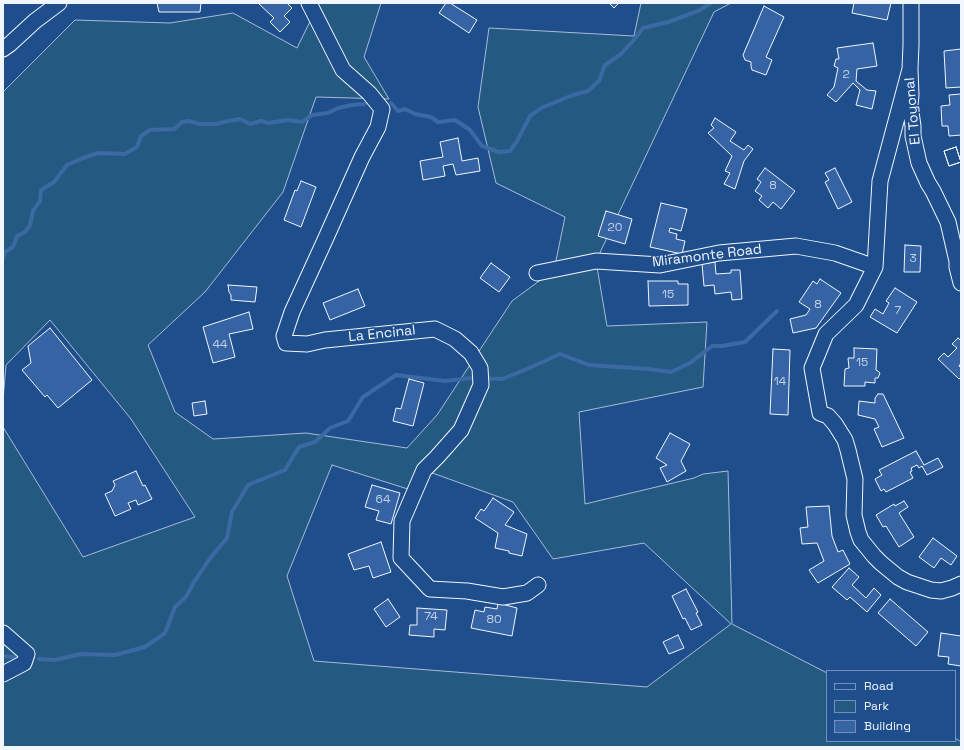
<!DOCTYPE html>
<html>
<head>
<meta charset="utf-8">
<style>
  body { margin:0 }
  #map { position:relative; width:964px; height:750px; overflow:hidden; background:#1f4e8c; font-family:"Space Grotesk",sans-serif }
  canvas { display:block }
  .frame { position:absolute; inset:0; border:4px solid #f2f6ff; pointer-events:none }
  .legend { position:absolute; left:826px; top:670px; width:130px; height:72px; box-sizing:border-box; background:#1f4e8c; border:1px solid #7391ba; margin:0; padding:5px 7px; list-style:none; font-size:12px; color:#f2f6ff }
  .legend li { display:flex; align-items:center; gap:8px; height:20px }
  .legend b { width:20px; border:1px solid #7391ba }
</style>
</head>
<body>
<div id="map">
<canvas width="964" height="750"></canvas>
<div class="frame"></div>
<ul class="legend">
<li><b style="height:5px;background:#1f4e8c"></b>Road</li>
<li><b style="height:11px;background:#245a82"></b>Park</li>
<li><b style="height:11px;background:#3563a3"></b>Building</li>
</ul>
</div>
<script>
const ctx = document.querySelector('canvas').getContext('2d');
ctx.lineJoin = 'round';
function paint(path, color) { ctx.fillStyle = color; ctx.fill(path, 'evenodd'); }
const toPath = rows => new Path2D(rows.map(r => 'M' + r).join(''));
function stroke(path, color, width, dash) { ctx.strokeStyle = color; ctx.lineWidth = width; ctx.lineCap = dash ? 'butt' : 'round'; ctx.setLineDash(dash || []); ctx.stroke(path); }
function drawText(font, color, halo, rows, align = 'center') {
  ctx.font = font + ' "Space Grotesk",sans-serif'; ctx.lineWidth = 3; ctx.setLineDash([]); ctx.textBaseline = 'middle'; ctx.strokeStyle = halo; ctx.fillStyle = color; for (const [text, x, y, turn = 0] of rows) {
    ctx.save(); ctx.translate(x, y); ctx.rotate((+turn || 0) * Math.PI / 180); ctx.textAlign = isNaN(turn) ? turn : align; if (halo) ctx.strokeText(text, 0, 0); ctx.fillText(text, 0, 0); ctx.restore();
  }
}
const green = toPath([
  [319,3,381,3,364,57,389,99,316,97,283,192,205,292,148,345,175,412,213,439,306,433,407,448,437,415,512,301,554,270,565,217,496,183,478,107,489,28,634,36,641,3,731,3,714,12,596,261,607,326,707,322,703,387,579,412,585,504,694,478,703,474,728,471,732,624,827,673,827,741,955,741,955,738,961,742,961,747,3,747,3,427,83,557,195,517,131,419,50,320,6,365,3,401,3,92,75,20,170,23,233,13,297,48,319,3],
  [332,465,414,491,424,470,513,502,553,559,644,543,731,624,647,687,314,661,287,576,332,465]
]);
paint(green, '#245a82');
stroke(green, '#a8bbd7', 1);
stroke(toPath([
  [391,103,398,111,405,109,415,114,431,117,438,122,455,120,470,130,482,146,499,152,510,151,517,141,530,116,541,108,573,95,588,91,599,81,605,65,621,54,633,41,643,28,668,22,698,11,711,3],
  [3,258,5,252,13,247,17,236,25,232,30,225,33,211,40,201,41,190,54,182,67,165,83,158,98,153,125,154,137,147,141,136,150,130,174,129,182,122,189,121,200,124,216,124,228,121,240,119,250,124,261,121,268,123,288,120,302,122,312,115,328,113,338,108,352,105,365,104],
  [3,656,19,658],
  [39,659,55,660,81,654,115,655,145,647,165,633,175,607,186,597,194,582,211,557,227,538,232,512,248,485,285,470,299,447,315,442,330,428,348,421,363,397,396,375,445,381,472,378,502,379,527,369,560,354,589,365,648,369,671,372,690,363,712,346,722,346,745,342,777,311]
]), '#3b69a3', 4);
const building = toPath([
  [157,3,201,3,200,12,159,12,157,3],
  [258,3,287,3,292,8,284,16,290,22,280,32,270,22,274,18,258,3],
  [446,3,450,3,477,20,469,33,439,13,446,3],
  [609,3,619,3,614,8,609,3],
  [854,3,891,3,887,20,852,13,854,3],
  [764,6,784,17,766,57,772,60,766,75,752,70,751,66,751,62,745,60,743,55,764,6],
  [873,43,877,66,857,69,856,81,867,90,876,91,872,109,856,105,860,90,853,83,836,102,827,95,834,87,838,68,834,66,836,59,839,59,837,48,873,43],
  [961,49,961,87,946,88,944,51,961,49],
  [961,94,961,135,949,136,948,126,942,126,941,106,950,105,949,95,961,94],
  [715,118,736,132,730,141,744,150,748,145,753,149,744,161,735,189,724,184,730,173,725,171,732,156,708,133,714,128,711,125,715,118],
  [458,138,462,161,478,158,480,171,456,175,453,164,443,166,445,176,423,180,420,161,443,157,440,142,458,138],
  [956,147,961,162,949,166,944,151,956,147],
  [956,147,961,162,949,166,944,151,956,147],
  [765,168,795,191,781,209,773,202,768,208,759,200,762,196,755,191,761,182,757,179,765,168],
  [835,168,852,202,838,209,825,182,829,180,825,173,835,168],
  [301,181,316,187,301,227,284,220,295,190,297,191,301,181],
  [661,203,687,209,681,231,670,228,669,232,677,234,676,239,685,241,682,254,650,247,661,203],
  [606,211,632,219,625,244,598,236,606,211],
  [905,245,921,246,920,272,904,272,905,245],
  [715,262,716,274,731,273,731,270,740,270,742,299,732,300,731,292,715,294,714,285,704,286,702,264,715,262],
  [491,263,510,277,499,292,480,278,491,263],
  [820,279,841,293,816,328,793,333,790,319,806,315,810,309,799,302,813,281,817,284,820,279],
  [648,281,678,281,678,284,688,284,688,305,649,306,648,281],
  [228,285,257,287,255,302,231,300,231,295,229,292,228,285],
  [895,288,917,302,897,333,870,317,875,309,883,314,889,303,886,301,895,288],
  [358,289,365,306,330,320,323,303,358,289],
  [249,312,253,329,229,334,235,357,213,363,203,327,249,312],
  [50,328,92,380,58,408,47,395,45,397,22,370,31,363,28,346,50,328],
  [958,338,961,341,961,363,959,366,961,368,961,377,959,379,938,359,944,353,948,357,957,348,952,344,958,338],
  [854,348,877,349,876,370,878,371,880,373,878,378,875,378,875,383,865,382,865,386,844,386,845,369,849,368,848,358,854,358,854,348],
  [773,349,790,350,788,415,770,414,773,349],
  [409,379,424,383,413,426,393,421,396,408,401,409,409,379],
  [878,394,883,394,904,438,882,447,874,429,879,427,875,419,858,415,859,401,875,403,875,398,878,394],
  [205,401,207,414,194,416,192,403,205,401],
  [670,433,690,444,681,461,686,471,667,482,660,468,667,465,656,458,670,433],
  [916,451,924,465,938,458,943,467,927,475,922,466,919,468,917,465,911,468,912,471,910,472,913,478,886,492,884,489,881,491,875,479,882,475,879,470,916,451],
  [136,471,143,486,145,485,152,499,138,505,136,500,128,503,131,509,115,516,105,494,112,491,115,485,113,481,136,471],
  [372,485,400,493,391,524,376,520,379,511,365,507,372,485],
  [493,498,514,512,505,525,527,534,522,556,509,553,509,551,495,548,498,533,475,518,481,509,484,511,493,498],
  [904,501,908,507,899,513,914,537,899,547,886,526,883,527,876,515,894,504,895,506,904,501],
  [829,506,832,536,838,552,843,550,850,564,818,583,809,570,824,561,817,543,802,544,800,528,808,527,806,507,829,506],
  [933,538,957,556,951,565,941,558,934,568,919,557,933,538],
  [381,542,391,572,373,578,369,566,354,570,348,554,381,542],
  [849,568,859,577,852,585,866,598,874,588,881,595,867,612,850,597,847,600,832,587,849,568],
  [686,589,698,612,696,613,702,625,691,630,685,618,683,619,672,596,686,589],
  [388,599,400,617,386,627,374,609,388,599],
  [890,599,928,632,916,646,878,613,890,599],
  [498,603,517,608,512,636,471,628,475,610,484,612,485,607,497,609,498,603],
  [417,608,447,610,445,630,434,629,434,637,409,635,410,625,417,625,417,608],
  [941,633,961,636,961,666,948,664,949,657,938,656,941,633],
  [678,635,684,648,669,654,663,642,678,635]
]);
paint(building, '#3563a3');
stroke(building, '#f2f6ff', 1);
const minor = toPath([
  [309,3,343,70,369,93,382,109,378,127,362,157,325,240,292,312,284,336,286,343,307,344,325,340,435,329,455,339,471,353,480,368,481,385,461,430,437,457,424,470,402,521,401,558,430,589,467,591,503,597,527,593,538,585],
  [911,3,911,45,910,69,911,95,910,105,913,126,913,136,919,163,928,183,933,191,948,222,957,261,957,267,961,283],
  [3,49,10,44,35,21,59,3],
  [910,69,880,181,875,267,856,305,826,334,812,368,820,413,828,416,835,424,845,440,848,450,855,479,854,515,858,532,861,540,874,556,881,563,898,577,907,582,931,590,941,591,952,588,961,584],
  [537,273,596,261,660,265,719,253,796,246,835,253,875,267],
  [3,633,27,654,24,663,3,674]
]);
stroke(minor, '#f2f6ff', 17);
stroke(minor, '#1f4e8c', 15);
drawText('12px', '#c3d1e8', null, [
  ["2",846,75],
  ["8",773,186],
  ["20",615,228],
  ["3",913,259],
  ["15",668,295],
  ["8",818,305],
  ["7",898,311],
  ["44",220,345],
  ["15",862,363],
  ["14",780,382],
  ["64",383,500],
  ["74",431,617],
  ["80",494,620]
]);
drawText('14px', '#f2f6ff', '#1f4e8c', [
  ["El Toyonal",913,111,-95],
  ["Miramonte Road",707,256,-7],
  ["La Encinal",382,334,-6]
]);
</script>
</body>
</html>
